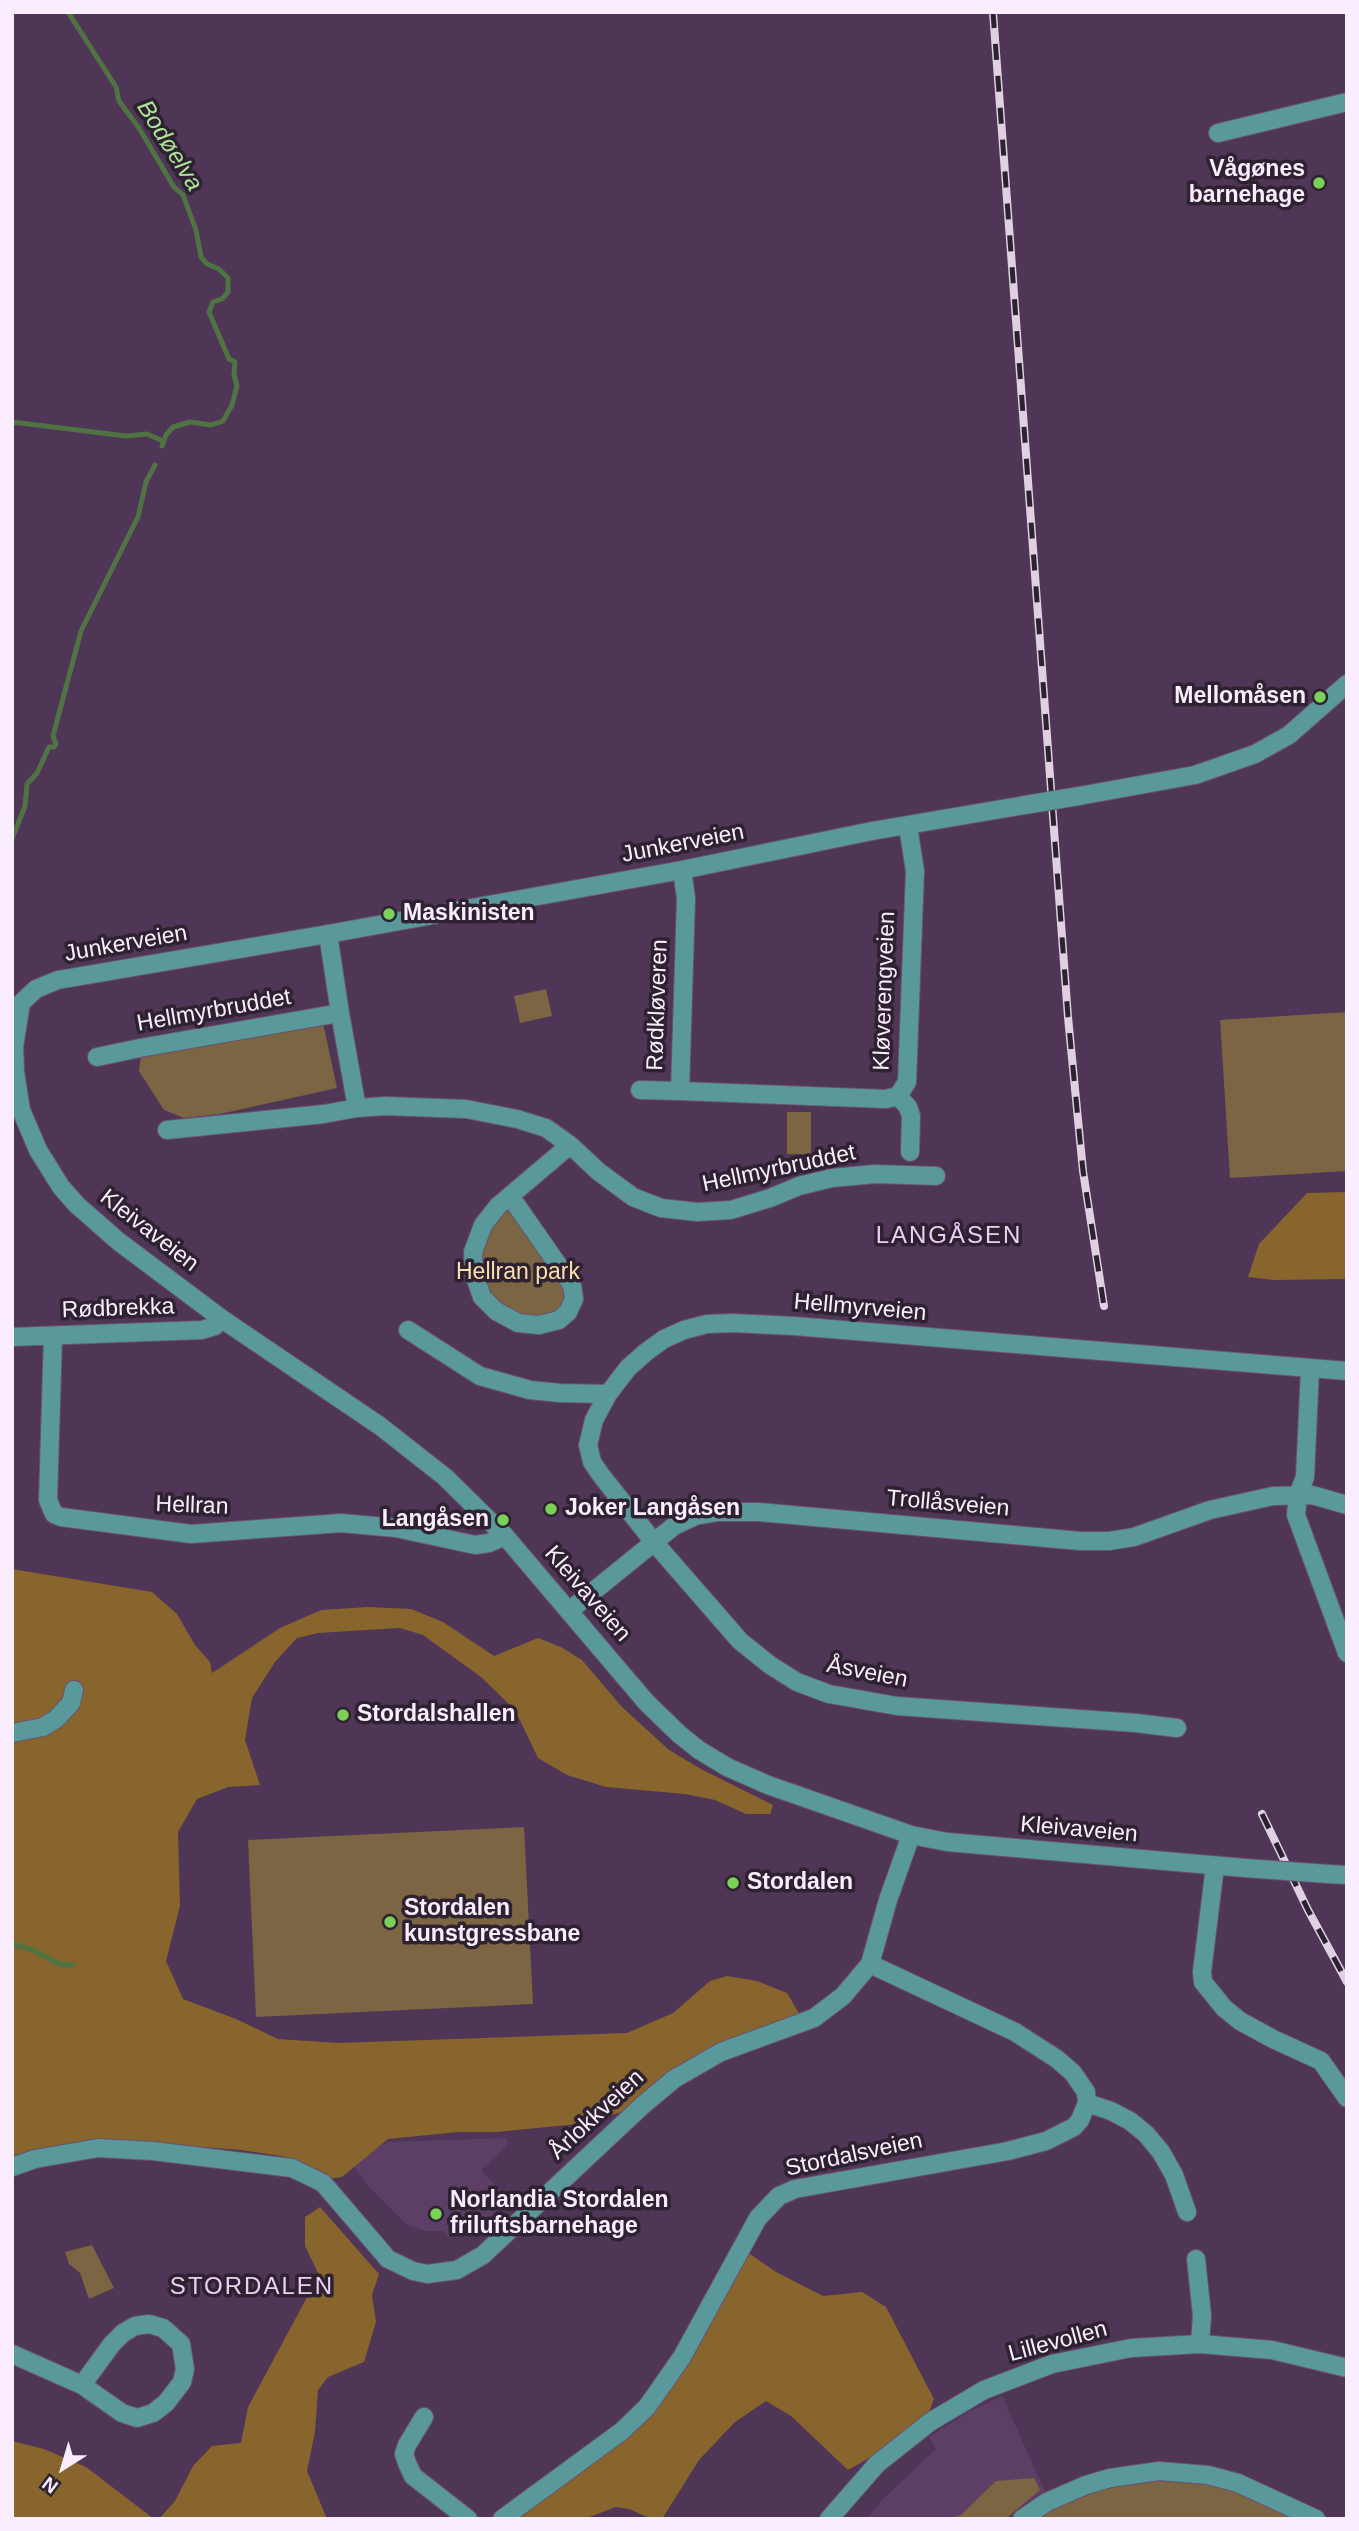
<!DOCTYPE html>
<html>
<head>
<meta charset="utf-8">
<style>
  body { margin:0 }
  #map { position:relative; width:1359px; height:2531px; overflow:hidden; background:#4f3556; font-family:Helvetica,sans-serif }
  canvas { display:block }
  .frame { position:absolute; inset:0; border:14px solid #faedfe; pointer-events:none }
  .north { position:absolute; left:28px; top:2433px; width:70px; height:70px; -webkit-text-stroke:5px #2e2231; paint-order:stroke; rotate:217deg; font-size:19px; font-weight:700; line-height:28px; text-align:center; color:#faedfe }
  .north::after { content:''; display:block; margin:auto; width:24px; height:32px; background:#faedfe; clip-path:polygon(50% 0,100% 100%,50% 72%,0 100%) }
</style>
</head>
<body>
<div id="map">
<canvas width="1359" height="2531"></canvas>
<div class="frame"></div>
<div class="north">N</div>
</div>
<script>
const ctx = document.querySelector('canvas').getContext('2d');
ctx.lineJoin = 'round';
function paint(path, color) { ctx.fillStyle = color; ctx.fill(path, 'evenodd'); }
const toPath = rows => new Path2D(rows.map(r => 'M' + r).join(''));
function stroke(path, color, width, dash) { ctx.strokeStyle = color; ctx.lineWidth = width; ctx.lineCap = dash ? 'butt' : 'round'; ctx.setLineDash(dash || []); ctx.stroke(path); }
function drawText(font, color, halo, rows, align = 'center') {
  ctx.font = font + ' Helvetica,sans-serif'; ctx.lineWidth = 7; ctx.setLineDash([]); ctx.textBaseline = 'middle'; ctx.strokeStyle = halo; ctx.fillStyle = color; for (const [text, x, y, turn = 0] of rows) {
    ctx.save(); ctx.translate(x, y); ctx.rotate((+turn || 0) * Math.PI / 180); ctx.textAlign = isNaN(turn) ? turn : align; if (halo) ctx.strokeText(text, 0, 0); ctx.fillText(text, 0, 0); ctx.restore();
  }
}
paint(toPath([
  [507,2138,507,2146,481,2170,508,2200,471,2237,448,2236,443,2231,426,2231,407,2225,367,2185,338,2144,382,2145,387,2142],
  [1002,2396,1045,2491,1028,2505,1025,2502,1006,2519,866,2519,883,2499,936,2449,929,2437,968,2412]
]), '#5d3f65');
paint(toPath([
  [546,989,552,1016,520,1023,514,996],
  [1347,1012,1347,1171,1230,1178,1220,1020],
  [323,1023,337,1088,220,1114,184,1118,164,1110,139,1071,141,1054],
  [787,1112,811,1112,811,1154,787,1154],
  [506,1209,513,1212,568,1293,564,1304,554,1315,539,1320,519,1316,496,1301,487,1290,480,1271,484,1237],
  [524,1827,533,2004,256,2017,248,1840],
  [92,2245,114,2288,89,2299,80,2273,69,2264,65,2252],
  [1034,2478,1040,2490,1006,2519,948,2519,961,2515,996,2481],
  [1197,2478,1250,2492,1303,2519,1032,2519,1083,2492,1141,2480]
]), '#7b6543');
paint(toPath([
  [1347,1192,1347,1279,1274,1280,1248,1277,1259,1244,1307,1193],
  [12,1569,152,1592,177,1614,195,1645,210,1662,212,1673,280,1628,321,1610,368,1607,411,1609,443,1622,494,1656,538,1638,561,1647,582,1660,622,1707,669,1750,701,1769,773,1805,770,1814,746,1814,715,1800,685,1794,606,1787,567,1775,538,1758,515,1710,481,1677,423,1635,400,1628,318,1633,297,1638,275,1662,252,1698,245,1740,260,1785,228,1787,197,1799,178,1832,180,1906,166,1961,183,1999,236,2019,278,2039,338,2043,627,2033,673,2013,710,1981,727,1976,757,1981,787,1993,800,2015,695,2056,658,2081,622,2112,578,2124,496,2132,458,2132,388,2139,342,2177,329,2179,305,2164,281,2156,241,2150,99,2139,49,2147,12,2158],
  [320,2207,379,2274,372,2295,376,2322,364,2362,328,2377,318,2390,315,2432,307,2471,327,2519,159,2519,175,2501,193,2466,212,2446,241,2443,248,2407,319,2275,305,2246,305,2217],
  [750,2254,776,2272,823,2296,862,2292,886,2307,934,2399,929,2412,871,2457,848,2470,791,2416,766,2401,735,2422,699,2460,662,2519,652,2519,629,2509,616,2507,584,2519,517,2519,625,2435,744,2255],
  [12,2441,44,2449,86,2467,154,2519,12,2519]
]), '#87652d');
stroke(toPath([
  [68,12,116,87,119,101,139,128,174,187,183,195,196,230,201,257,207,264,219,269,228,278,228,292,222,299,213,302,209,312,229,359,235,362,234,375,237,386,232,405,223,421,211,425,190,422,173,427,166,435,162,446],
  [12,422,126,436,147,434,163,441],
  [12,839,25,806,27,784,37,773,49,747,54,747,56,744,53,736,81,631,138,517,146,482,155,465],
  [12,1944,33,1950,59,1964,73,1965]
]), '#4f7342', 5);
const minor = toPath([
  [1218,133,1347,102],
  [1079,796,1195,775,1255,754,1289,735,1347,684],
  [682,870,686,898,680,1091,886,1099,898,1096],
  [328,934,340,1013],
  [21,1003,14,1047,15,1072,21,1110,38,1150,61,1187,77,1205,118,1241,222,1319,380,1426,445,1477,505,1536,646,1702,679,1734,699,1750,727,1767,768,1785,911,1835,947,1842,1245,1868],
  [21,1003,36,989,58,980,328,934,682,870,872,831,1025,805],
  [97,1057,140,1048,340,1013,357,1108,324,1114,167,1130],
  [640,1090,680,1091],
  [898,1096,907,1082,915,871,908,826],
  [898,1096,908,1107,911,1116,910,1152],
  [357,1108,385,1106,466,1109,517,1119,546,1128,570,1145,599,1172,633,1197,661,1208,697,1212,731,1210,770,1198,799,1186,832,1178,875,1174,936,1176],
  [510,1196,572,1285,574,1299,568,1312,559,1320,539,1325,518,1323,496,1311,482,1297,474,1274,473,1252,483,1225,498,1206,570,1145],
  [408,1330,480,1376,530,1390,560,1393,608,1394,628,1368,646,1352,664,1339,684,1330,707,1324,732,1323,794,1326,1347,1371],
  [53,1336,48,1500,54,1514,61,1517,191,1534,341,1523,396,1528,475,1545,489,1543,505,1536],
  [12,1337,202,1330,215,1326,222,1319],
  [1310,1369,1305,1477,1298,1495,1296,1515,1347,1653],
  [608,1394,594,1420,588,1445,592,1462,601,1475,653,1541,740,1641,770,1665,797,1682,829,1694,897,1706,1136,1723,1177,1728],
  [569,1611,674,1526,695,1516,718,1512,759,1512,1080,1541,1109,1541,1134,1537,1210,1510,1273,1496,1312,1495,1347,1505],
  [12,1733,43,1727,56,1719,71,1703,74,1690],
  [1215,1866,1202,1972,1203,1982,1224,2008,1240,2021,1273,2039,1321,2061,1347,2098],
  [1328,1874,1347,1875],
  [1087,2103,1111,2111,1130,2121,1146,2134,1161,2152,1174,2175,1187,2212],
  [12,2167,35,2159,98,2148,153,2151,292,2168,323,2183,388,2259,413,2271,427,2274,457,2270,483,2255,643,2105,674,2079,721,2052,814,2018,843,1996,870,1964,888,1900,911,1835],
  [1196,2259,1202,2315,1200,2344],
  [12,2354,82,2385,122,2413,137,2418,153,2413,166,2403,182,2382,185,2369,181,2344,163,2328,149,2324,135,2326,123,2333,112,2344,82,2385],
  [424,2417,407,2445,404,2454,407,2463,413,2476,468,2519],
  [502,2519,622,2431,647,2407,682,2357,758,2218,779,2196,795,2189,1008,2151,1046,2141,1074,2127,1080,2120,1087,2103,1086,2092,1073,2073,1057,2059,1015,2032,870,1964],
  [829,2519,877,2464,930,2422,984,2390,1052,2364,1131,2348,1200,2344,1272,2350,1347,2368],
  [1022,2519,1047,2502,1086,2485,1110,2478,1159,2471,1208,2475,1238,2483,1316,2519]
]);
stroke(minor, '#6a5271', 20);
stroke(minor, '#5a999b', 18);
const rail = toPath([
  [993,12,1068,1017,1083,1171,1104,1306],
  [1262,1814,1308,1910,1347,1982]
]);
stroke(rail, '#dfd0e4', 8);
stroke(rail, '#2e2231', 5, [16]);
const minorBridge = toPath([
  [1025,805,1079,796],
  [1245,1868,1328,1874]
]);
stroke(minorBridge, '#6a5271', 20, []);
stroke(minorBridge, '#5a999b', 18);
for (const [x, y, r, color] of [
  [1319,183,7,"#79d157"],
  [1320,697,7,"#79d157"],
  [389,914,7,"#79d157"],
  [551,1509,7,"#79d157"],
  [503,1520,7,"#79d157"],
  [343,1715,7,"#79d157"],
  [733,1883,7,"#79d157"],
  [390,1922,7,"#79d157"],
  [436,2214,7,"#79d157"]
]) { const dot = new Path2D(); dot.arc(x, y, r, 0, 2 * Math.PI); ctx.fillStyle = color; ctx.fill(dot); stroke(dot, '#2e2231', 2.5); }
drawText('bold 23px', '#faedfe', '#2e2231', [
  ["Vågønes",1305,170,"right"],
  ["barnehage",1305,196,"right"],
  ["Mellomåsen",1306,697,"right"],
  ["Maskinisten",403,914],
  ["Joker Langåsen",565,1509],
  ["Langåsen",489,1520,"right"],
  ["Stordalshallen",357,1715],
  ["Stordalen",747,1883],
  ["Stordalen",404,1909],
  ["kunstgressbane",404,1935],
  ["Norlandia Stordalen",450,2201],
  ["friluftsbarnehage",450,2227]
], 'left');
drawText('23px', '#faedfe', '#2e2231', [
  ["Junkerveien",683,844,-11],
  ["Junkerveien",126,944,-10],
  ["Kløverengveien",885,991,-88],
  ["Rødkløveren",658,1005,-88],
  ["Hellmyrbruddet",214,1011,-10],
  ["Hellmyrbruddet",779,1169,-12],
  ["Kleivaveien",149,1231,38],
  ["Hellmyrveien",860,1308,5],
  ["Rødbrekka",118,1309,-2],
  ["Trollåsveien",948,1504,5],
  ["Hellran",192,1506,2],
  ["Kleivaveien",587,1594,49],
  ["Åsveien",867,1673,11],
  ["Kleivaveien",1079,1830,5],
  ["Årlokkveien",597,2115,-43],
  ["Stordalsveien",854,2155,-12],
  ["Lillevollen",1058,2342,-15]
]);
drawText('23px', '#fcdeaf', '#2e2231', [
  ["Hellran park",518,1273]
]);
drawText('italic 24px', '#abe399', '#2e2231', [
  ["Bodøelva",169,146,58]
]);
ctx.letterSpacing = '2px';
drawText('24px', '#eccdf5', '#2e2231', [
  ["LANGÅSEN",949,1236],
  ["STORDALEN",252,2287]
]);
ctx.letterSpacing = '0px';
</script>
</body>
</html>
